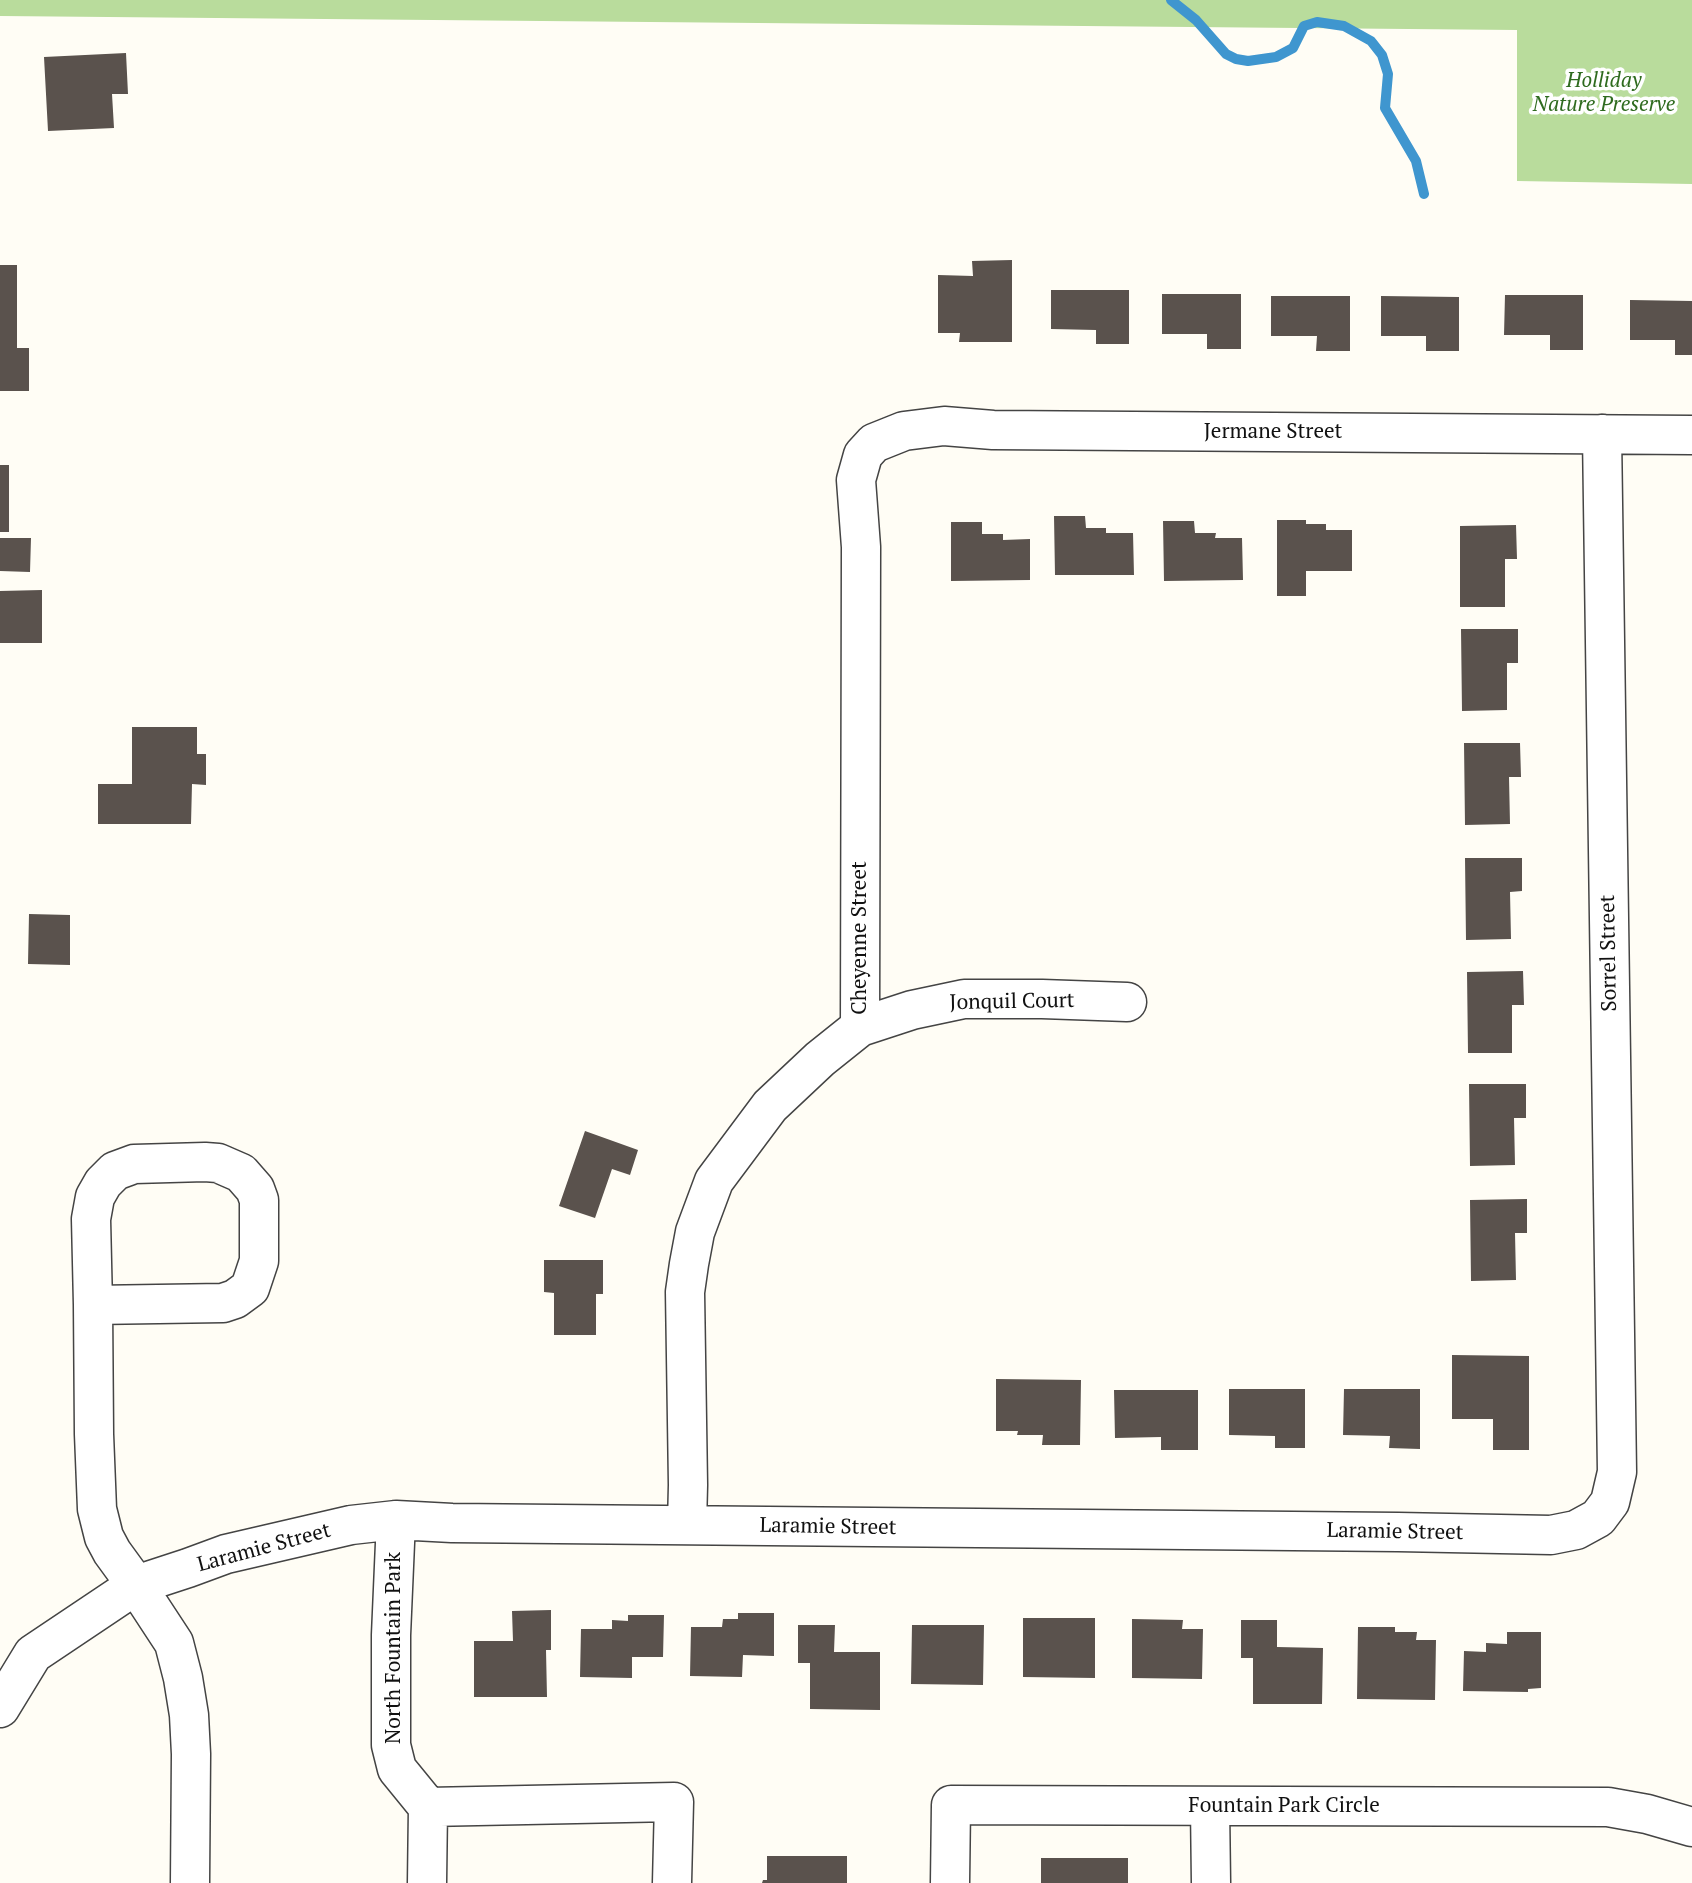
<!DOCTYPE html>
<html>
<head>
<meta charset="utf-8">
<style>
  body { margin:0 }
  canvas { display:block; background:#fffdf5 }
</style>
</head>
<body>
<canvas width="1692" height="1883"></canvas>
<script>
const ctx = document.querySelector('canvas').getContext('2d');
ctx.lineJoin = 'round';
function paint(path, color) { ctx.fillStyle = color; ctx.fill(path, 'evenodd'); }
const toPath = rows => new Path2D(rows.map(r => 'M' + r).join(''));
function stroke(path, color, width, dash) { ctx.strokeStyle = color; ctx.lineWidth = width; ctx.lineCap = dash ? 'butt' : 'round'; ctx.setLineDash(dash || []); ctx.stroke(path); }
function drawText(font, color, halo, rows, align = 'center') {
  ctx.font = font + ' "PT Serif",serif'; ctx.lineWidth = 7; ctx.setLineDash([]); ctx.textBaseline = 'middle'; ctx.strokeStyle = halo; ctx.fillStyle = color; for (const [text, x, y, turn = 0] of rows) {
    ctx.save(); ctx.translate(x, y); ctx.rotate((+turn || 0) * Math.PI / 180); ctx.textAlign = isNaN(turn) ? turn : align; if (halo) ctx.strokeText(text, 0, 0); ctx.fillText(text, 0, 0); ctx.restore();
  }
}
paint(toPath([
  [0,0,1692,0,1692,184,1517,181,1517,30,0,16]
]), '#b9dc9c');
stroke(toPath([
  [1171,0,1196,20,1226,54,1236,59,1248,61,1276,57,1293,48,1304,26,1317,22,1344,26,1371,41,1382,55,1388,74,1385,108,1416,161,1424,194]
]), '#3f96cf', 10);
paint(toPath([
  [126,53,128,94,112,94,114,128,48,131,44,57],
  [1012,260,1012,342,959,342,960,333,938,333,938,275,973,276,972,261],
  [0,265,17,265,17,348,29,348,29,391,0,391],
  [1051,290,1129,290,1129,344,1096,344,1096,330,1051,329],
  [1162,294,1241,294,1241,349,1207,349,1207,334,1162,334],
  [1505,295,1583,295,1583,350,1550,350,1550,335,1504,335],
  [1271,296,1350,296,1350,351,1316,351,1317,336,1271,336],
  [1381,296,1459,297,1459,351,1426,351,1426,336,1381,336],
  [1630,300,1692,301,1692,355,1675,355,1675,340,1630,340],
  [0,465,9,465,9,532,0,532],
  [1054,516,1085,516,1086,528,1106,528,1106,533,1133,533,1134,575,1055,575],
  [1277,520,1306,520,1306,524,1326,524,1326,530,1352,530,1352,571,1306,571,1306,596,1277,596],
  [1163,521,1194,521,1195,533,1216,533,1215,538,1242,538,1243,580,1164,581],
  [951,522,982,522,982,534,1003,534,1003,540,1030,539,1030,580,951,581],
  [1516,525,1517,559,1505,559,1505,607,1460,607,1460,526],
  [0,538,31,538,30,572,0,571],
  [42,590,42,643,0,643,0,591],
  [1461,629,1518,629,1518,663,1507,663,1507,710,1462,711],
  [132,727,197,727,197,754,206,754,206,785,192,784,191,824,98,824,98,784,132,784],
  [1464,743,1520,743,1521,777,1509,777,1510,824,1465,825],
  [1465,858,1522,858,1522,891,1510,892,1511,939,1466,940],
  [29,914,70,915,70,965,28,964],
  [1523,971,1524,1005,1512,1005,1512,1053,1468,1053,1467,972],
  [1469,1084,1526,1084,1526,1118,1514,1118,1515,1165,1470,1166],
  [585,1131,638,1150,630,1175,612,1169,595,1218,559,1206],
  [1527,1199,1527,1233,1515,1233,1516,1280,1471,1281,1470,1200],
  [544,1260,603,1260,603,1294,596,1294,596,1335,554,1335,554,1293,544,1292],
  [1452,1355,1529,1356,1529,1450,1493,1450,1493,1419,1452,1419],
  [996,1379,1081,1380,1080,1445,1042,1445,1043,1435,1017,1435,1018,1431,996,1431],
  [1229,1389,1305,1389,1305,1448,1275,1448,1275,1436,1229,1435],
  [1344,1389,1420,1389,1420,1449,1389,1448,1390,1436,1343,1435],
  [1114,1390,1198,1390,1198,1450,1161,1450,1161,1437,1115,1438],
  [551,1610,551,1650,546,1650,547,1697,474,1697,474,1641,513,1641,512,1611],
  [738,1613,774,1613,774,1656,743,1655,742,1677,690,1676,691,1627,722,1627,723,1619,738,1619],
  [628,1615,664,1615,663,1657,632,1657,632,1678,580,1677,581,1629,612,1629,612,1620,628,1621],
  [1023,1618,1095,1618,1095,1678,1023,1677],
  [1132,1619,1183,1620,1182,1629,1203,1629,1202,1679,1132,1678],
  [1241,1620,1277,1620,1277,1647,1323,1648,1322,1704,1253,1704,1253,1658,1241,1658],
  [798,1625,835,1625,834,1652,880,1652,880,1710,810,1709,810,1663,798,1663],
  [912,1625,984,1625,983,1685,911,1684],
  [1358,1627,1395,1627,1395,1632,1417,1632,1416,1640,1436,1640,1435,1700,1357,1699],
  [1507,1632,1541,1632,1541,1688,1528,1689,1528,1692,1463,1691,1464,1651,1486,1652,1486,1643,1507,1644],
  [767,1856,847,1856,847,1883,762,1883,763,1880,767,1880],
  [1041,1858,1128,1858,1128,1883,1041,1883]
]), '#5a524d');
const minor = toPath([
  [860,1027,861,547,856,480,863,455,874,443,904,431,944,426,993,430,1692,435],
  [205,1162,218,1163,241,1173,255,1189,259,1200,259,1261,250,1288,235,1299,223,1303,93,1305,91,1219,95,1197,103,1183,115,1171,134,1164,205,1162],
  [93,1305,94,1434,97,1509,104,1537,112,1552,136,1585,174,1643,183,1678,189,1715,191,1754,190,1883],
  [396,1520,391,1635,391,1745,397,1769,428,1807],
  [687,1525,688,1485,685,1292,689,1264,695,1232,714,1181,770,1106,820,1059,860,1027,912,1010,964,999,1042,999,1127,1002],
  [0,1708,33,1654,136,1585,188,1568,226,1554,351,1525,396,1520,452,1523,1398,1532,1551,1535,1576,1530,1598,1518,1610,1502,1617,1472,1602,434],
  [1210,1806,1211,1883],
  [428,1807,674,1802,672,1883],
  [427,1883,428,1807],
  [950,1883,951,1805,1608,1807,1647,1814,1692,1827]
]);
stroke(minor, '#444', 41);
stroke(minor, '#fff', 38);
drawText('italic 21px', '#2f6b1f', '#fff', [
  ["Holliday",1604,81],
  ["Nature Preserve",1604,105]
]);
drawText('21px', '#111', '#fff', [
  ["Jermane Street",1273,432],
  ["Cheyenne Street",860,938,-90],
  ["Sorrel Street",1609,953,-91],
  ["Jonquil Court",1012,1002,-1],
  ["Laramie Street",828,1527,1],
  ["Laramie Street",1395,1532,1],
  ["Laramie Street",264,1548,-15],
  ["North Fountain Park",394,1648,-90],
  ["Fountain Park Circle",1284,1806]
]);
</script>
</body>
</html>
